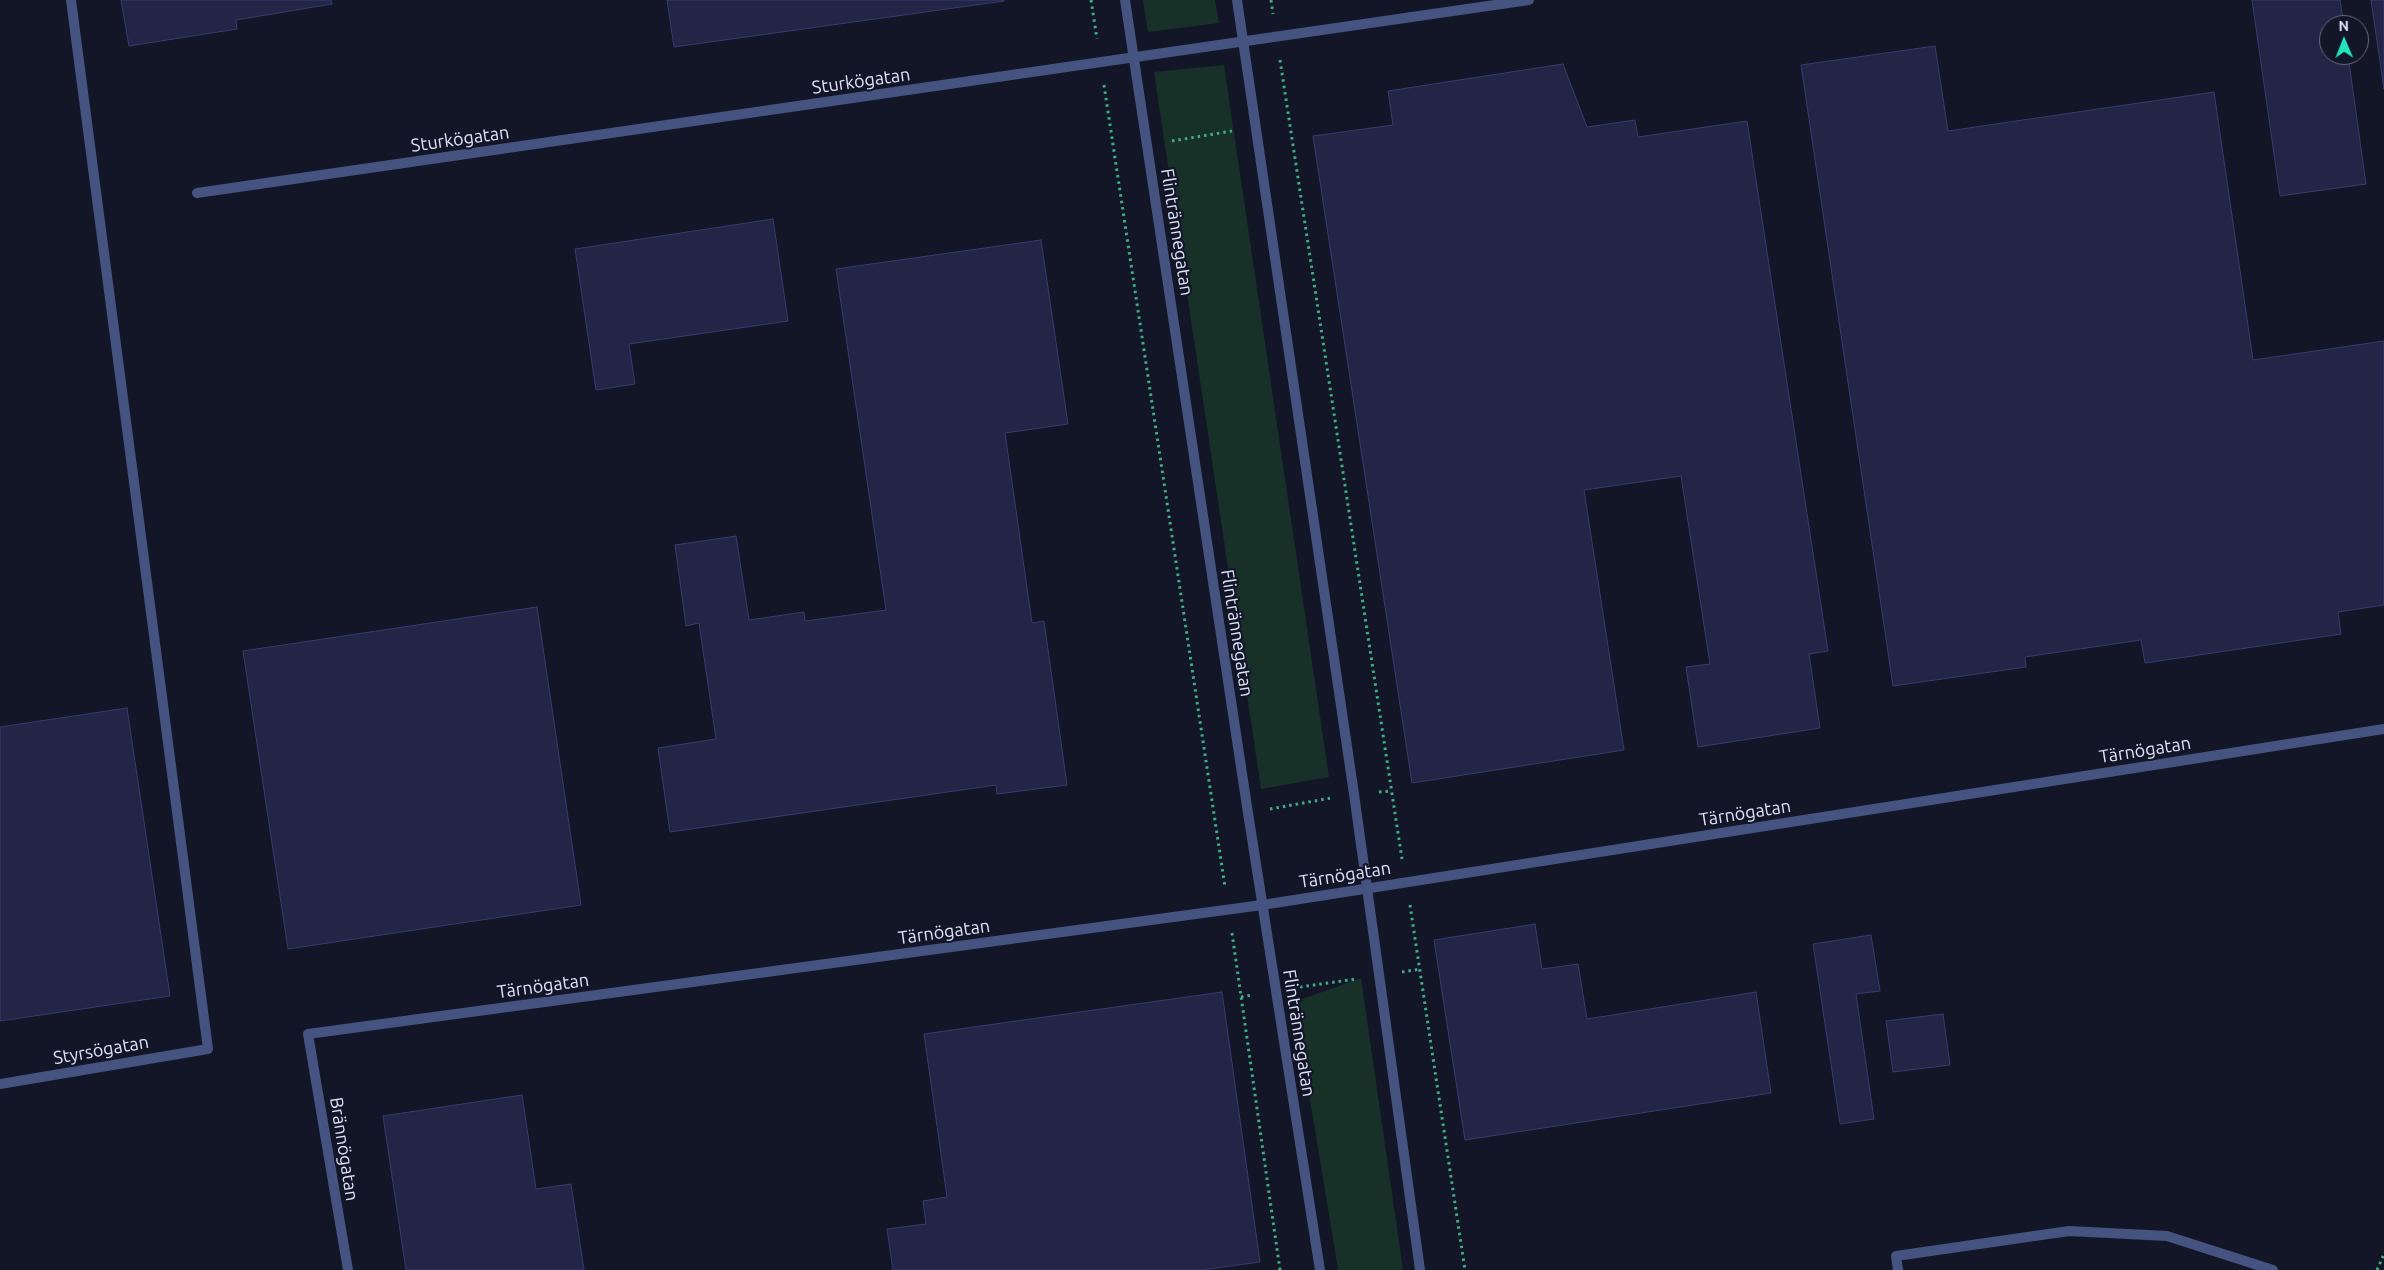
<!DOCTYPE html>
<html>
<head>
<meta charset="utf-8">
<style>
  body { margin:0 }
  #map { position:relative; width:2384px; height:1270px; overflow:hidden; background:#131627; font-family:Ubuntu,sans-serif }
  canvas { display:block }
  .north { position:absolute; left:2319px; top:15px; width:50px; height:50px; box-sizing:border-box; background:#131627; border:1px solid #64687c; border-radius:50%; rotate:359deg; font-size:14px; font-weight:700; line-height:20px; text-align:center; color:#dde3fb }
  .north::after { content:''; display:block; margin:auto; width:18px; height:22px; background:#21e4be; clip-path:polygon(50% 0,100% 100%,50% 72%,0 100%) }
</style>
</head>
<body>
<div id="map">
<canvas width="2384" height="1270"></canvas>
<div class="north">N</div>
</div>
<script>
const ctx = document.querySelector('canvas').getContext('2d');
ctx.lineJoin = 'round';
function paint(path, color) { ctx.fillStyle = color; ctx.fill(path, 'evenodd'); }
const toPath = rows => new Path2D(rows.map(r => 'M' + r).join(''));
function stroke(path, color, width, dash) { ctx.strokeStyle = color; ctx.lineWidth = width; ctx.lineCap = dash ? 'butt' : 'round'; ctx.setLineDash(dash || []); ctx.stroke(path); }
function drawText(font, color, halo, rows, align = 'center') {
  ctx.font = font + ' Ubuntu,sans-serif'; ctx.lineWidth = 4.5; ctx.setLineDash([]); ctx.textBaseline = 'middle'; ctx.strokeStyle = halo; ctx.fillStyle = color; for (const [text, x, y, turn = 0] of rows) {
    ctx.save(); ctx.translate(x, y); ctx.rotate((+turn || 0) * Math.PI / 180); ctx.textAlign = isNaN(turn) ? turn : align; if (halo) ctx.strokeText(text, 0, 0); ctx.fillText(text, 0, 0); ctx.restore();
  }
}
paint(toPath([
  [1143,0,1215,0,1219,23,1148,32],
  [1224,65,1329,777,1261,789,1154,72],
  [1361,978,1403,1270,1338,1270,1294,1002]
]), '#173028');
const building = toPath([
  [121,0,331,0,332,4,236,20,237,29,129,46,121,0],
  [667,0,1004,0,1004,1,674,47,667,0],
  [2252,0,2340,0,2344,25,2329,25,2329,55,2348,55,2366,184,2280,196,2252,0],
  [2371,0,2384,0,2384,89,2371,0],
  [1935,46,1948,131,2214,92,2253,360,2384,341,2384,605,2338,612,2341,634,2145,663,2141,640,2025,657,2026,667,1893,686,1801,65,1935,46],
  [1563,64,1587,127,1635,120,1638,137,1747,121,1828,651,1809,654,1820,728,1698,747,1686,667,1710,664,1681,476,1584,490,1624,750,1412,783,1313,136,1393,125,1388,91,1563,64],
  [773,219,788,321,629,344,635,384,596,390,575,249,773,219],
  [1041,240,1068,424,1005,433,1032,623,1044,621,1067,785,997,794,996,785,670,832,658,748,716,739,699,623,686,626,675,545,736,536,749,620,804,612,805,621,886,610,836,269,1041,240],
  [537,607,581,905,288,949,243,651,537,607],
  [127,708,170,996,0,1021,0,727,127,708],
  [1535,924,1542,969,1578,964,1587,1019,1756,992,1771,1093,1465,1140,1434,940,1535,924],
  [1871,935,1880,991,1856,994,1874,1119,1840,1124,1813,944,1871,935],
  [1222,992,1260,1262,1202,1270,893,1270,887,1229,926,1224,923,1201,947,1197,924,1034,1222,992],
  [1943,1014,1950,1065,1893,1072,1886,1021,1943,1014],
  [522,1095,536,1189,571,1184,584,1270,406,1270,383,1116,522,1095]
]);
paint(building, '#222546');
stroke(building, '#363c6f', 1);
stroke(toPath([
  [1091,0,1097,39],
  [1271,0,1273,14],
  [1280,60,1402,859],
  [1104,85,1225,887],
  [1172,141,1232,131],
  [1379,792,1391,791],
  [1270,809,1331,798],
  [1410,905,1465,1270],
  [1232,933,1280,1270],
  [1402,972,1421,969],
  [1300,987,1356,979],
  [1241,997,1252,995],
  [2377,1270,2384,1254]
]), '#3fad86', 3, [2.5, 4]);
stroke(toPath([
  [1898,1270,1896,1256,2069,1231,2167,1236,2273,1270]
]), '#445380', 10);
stroke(toPath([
  [197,193,1529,0],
  [0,1084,208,1049,71,0],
  [348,1270,308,1034,1262,905,2384,729]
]), '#445380', 10);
stroke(toPath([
  [1125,0,1248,813,1320,1270],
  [1237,0,1354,794,1420,1270]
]), '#445380', 10);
drawText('18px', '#dde3fb', '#131627', [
  ["Sturkögatan",861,81,-8],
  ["Sturkögatan",460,139,-8],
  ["Flintrännegatan",1177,232,81],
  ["Flintrännegatan",1237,633,81],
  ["Tärnögatan",2145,750,-9],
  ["Tärnögatan",1745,813,-9],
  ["Tärnögatan",1345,875,-9],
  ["Tärnögatan",944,932,-8],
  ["Tärnögatan",543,986,-8],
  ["Flintrännegatan",1299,1033,81],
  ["Styrsögatan",101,1050,-10],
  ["Brännögatan",344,1149,81]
]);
</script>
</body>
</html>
